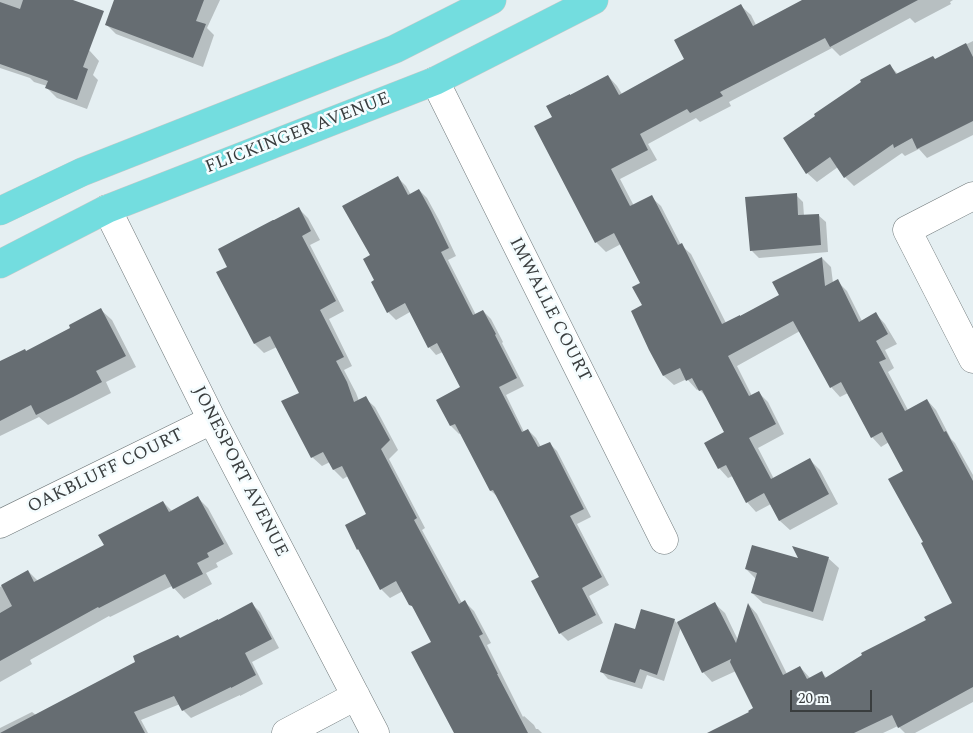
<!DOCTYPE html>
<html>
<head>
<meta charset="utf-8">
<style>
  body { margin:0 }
  #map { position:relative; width:973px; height:733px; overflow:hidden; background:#e5eff2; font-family:Spectral,serif }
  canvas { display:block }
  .scale { position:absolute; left:790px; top:690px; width:82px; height:22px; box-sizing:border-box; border:2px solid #393d3e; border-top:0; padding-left:6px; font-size:15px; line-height:18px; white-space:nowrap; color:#393d3e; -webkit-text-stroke:4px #f4fcfe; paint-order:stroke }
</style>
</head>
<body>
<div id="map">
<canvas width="973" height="733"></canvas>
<div class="scale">20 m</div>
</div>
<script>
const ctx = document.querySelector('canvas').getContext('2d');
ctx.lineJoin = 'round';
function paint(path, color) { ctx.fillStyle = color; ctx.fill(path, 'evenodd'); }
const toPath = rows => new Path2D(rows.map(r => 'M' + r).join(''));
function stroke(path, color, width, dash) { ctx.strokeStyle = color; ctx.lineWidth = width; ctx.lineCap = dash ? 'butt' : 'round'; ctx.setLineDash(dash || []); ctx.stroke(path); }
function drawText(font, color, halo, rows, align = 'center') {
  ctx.font = font + ' Spectral,serif'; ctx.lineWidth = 5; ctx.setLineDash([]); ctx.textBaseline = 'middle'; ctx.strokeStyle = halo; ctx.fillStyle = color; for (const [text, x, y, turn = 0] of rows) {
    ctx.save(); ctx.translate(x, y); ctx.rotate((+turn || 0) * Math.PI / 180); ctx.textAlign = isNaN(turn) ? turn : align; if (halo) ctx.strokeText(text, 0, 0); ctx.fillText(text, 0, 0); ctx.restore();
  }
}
paint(toPath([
  [0,0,70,0,89,50,99,61,93,75,98,80,87,109,57,98,47,88,47,86,34,82,30,78,0,68],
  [115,0,220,0,207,28,214,35,203,67,116,34,106,24],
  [805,0,953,0,950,2,951,4,915,23,910,18,840,56,832,48,729,102,731,106,700,122,696,118,648,144,657,160,620,179,634,206,651,197,661,206,681,245,691,254,726,323,781,296,822,258,831,267,833,283,837,281,847,291,862,321,876,314,885,324,897,344,885,350,894,368,888,372,908,410,927,400,936,410,951,439,955,443,973,475,973,702,915,733,905,733,898,726,883,733,710,733,750,713,754,709,736,671,712,682,703,672,681,627,664,681,647,675,642,689,608,679,601,671,636,631,674,620,677,623,715,604,725,613,738,640,749,605,757,614,787,674,800,667,810,678,822,673,827,678,927,621,954,604,925,542,905,471,889,442,881,447,872,437,848,393,840,397,831,387,800,331,737,366,752,396,758,392,768,402,784,434,758,448,774,479,810,460,820,470,838,504,790,530,780,521,771,504,756,512,747,502,733,476,728,478,719,468,725,433,707,398,699,389,697,390,687,379,674,385,664,376,633,311,643,306,641,284,621,244,606,252,596,242,554,118,608,76,617,86,622,94,686,60,741,6,751,15,756,25],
  [973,41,973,135,927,158,919,149,905,156,902,153,854,186,845,177,838,167,817,182,807,173,890,66,898,74,935,60],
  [398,178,406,186,411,195,419,190,427,198,439,220,456,256,448,260,476,315,483,311,491,319,503,342,502,343,524,386,506,395,524,432,528,430,536,438,541,447,549,443,557,451,591,517,577,524,609,585,589,596,603,623,568,641,560,633,540,578,499,498,491,491,461,433,459,434,451,426,438,400,462,388,443,352,436,355,429,347,410,312,396,320,388,312,376,281,371,256],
  [796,195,803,202,804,216,818,215,826,222,828,252,759,258,752,251],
  [299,209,308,218,320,240,310,245,344,311,329,319,352,366,344,370,356,393,359,401,365,398,375,407,381,418,398,450,389,459,425,528,422,530,462,603,465,602,474,611,491,643,487,645,523,717,524,716,534,725,536,729,538,729,542,733,482,733,415,610,410,604,403,591,390,598,381,589,368,515,348,476,343,479,334,470,330,462,322,466,312,457,300,393,277,347,264,353,255,344,218,273,228,267],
  [101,310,112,320,136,367,106,382,111,393,48,425,39,417,0,436,0,362,26,352,72,328],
  [198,498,208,508,233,554,216,563,218,567,206,573,212,584,184,599,172,586,110,617,109,616,30,660,32,664,0,682,0,587,28,571,38,581,105,546,163,502,172,511],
  [828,558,839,568,823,621,763,603,752,593,756,579,746,569,800,560],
  [252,604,260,612,279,648,252,662,263,684,240,696,240,695,191,718,183,710,180,704,141,720,148,733,0,733,0,728,32,712,36,715,181,639]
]), '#0003');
paint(toPath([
  [23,0,73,0,104,11,83,67,88,69,77,100,45,88,48,81,0,64,0,2,20,9],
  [114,0,204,0,196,21,206,24,193,58,105,25],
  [802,0,918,0,830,47,825,38,720,92,723,96,690,113,687,109,640,134,648,150,611,169,630,206,652,195,678,245,682,243,722,324,740,315,740,316,779,295,772,282,822,257,825,286,838,279,859,322,876,312,888,334,876,341,886,359,879,362,905,411,927,399,944,432,946,431,973,481,973,687,898,728,892,715,854,733,707,733,749,712,748,711,753,708,730,662,731,659,702,673,677,622,715,602,736,643,748,603,783,675,800,666,807,679,822,671,825,678,862,655,861,653,926,620,924,617,952,603,921,543,923,542,888,479,903,471,882,432,871,438,841,382,830,388,793,321,728,356,749,396,759,391,776,424,749,438,771,479,810,458,829,494,779,521,764,493,746,503,726,465,718,469,704,443,724,432,702,390,699,391,692,378,686,381,680,368,663,376,649,350,631,311,642,305,632,287,640,283,614,233,595,243,534,126,552,117,546,106,570,94,570,95,608,75,619,95,684,59,674,40,741,4,753,26],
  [966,43,973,57,973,121,917,149,912,138,894,148,893,144,844,178,830,157,806,174,783,138,815,116,814,114,861,82,860,80,890,64,896,74,933,56,935,59],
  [398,176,408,195,419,189,431,211,449,248,441,252,473,315,483,310,496,334,495,335,517,378,499,387,522,432,528,429,538,447,550,442,584,509,570,516,602,577,582,588,596,615,559,634,531,581,539,577,493,490,490,491,455,424,450,426,436,400,460,387,437,343,428,348,405,303,387,313,371,282,374,280,363,259,370,255,342,206],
  [797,193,798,215,819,214,821,245,750,251,745,197],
  [299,207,311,231,302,236,336,301,320,310,344,357,336,361,347,382,354,402,366,396,390,440,381,449,417,518,414,520,459,604,465,600,483,634,479,636,498,674,497,674,528,733,454,733,411,652,431,642,412,606,409,605,396,581,380,590,358,549,357,550,345,525,366,514,342,466,333,470,323,452,311,458,281,401,299,393,270,336,254,344,216,272,227,267,218,249,273,220,274,220],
  [101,308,126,356,96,371,102,382,73,397,36,415,31,405,0,421,0,361,25,349,26,351,70,328,69,325],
  [198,496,224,544,207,553,209,557,197,563,203,574,173,589,165,574,99,608,98,607,0,661,0,613,12,606,1,585,28,570,34,582,104,545,98,535,163,501,169,512],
  [752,545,798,558,792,546,829,557,813,612,751,593,757,573,745,569],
  [252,602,272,639,245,653,256,675,231,688,231,687,182,711,174,696,134,712,145,733,0,733,135,662,133,656,178,635,180,638,218,619,218,620],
  [641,609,675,619,657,675,640,669,635,683,600,672,615,623,635,629]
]), '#666d72');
const minor = toPath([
  [435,81,664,540],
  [973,196,907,230,973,359],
  [107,209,212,420,375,733],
  [0,524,212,420],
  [286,733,356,696]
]);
const major = toPath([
  [0,211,82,172,395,49,492,0],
  [0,264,107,209,435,81,594,0]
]);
stroke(minor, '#6f787a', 29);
stroke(major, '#c8c9c9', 29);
stroke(minor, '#fff', 28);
stroke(major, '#73dddf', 28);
drawText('18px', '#393d3e', '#f4fcfe', [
  ["FLICKINGER AVENUE",298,134,-21],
  ["IMWALLE COURT",549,310,63],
  ["OAKBLUFF COURT",106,472,-26],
  ["JONESPORT AVENUE",239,472,63]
]);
</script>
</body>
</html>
